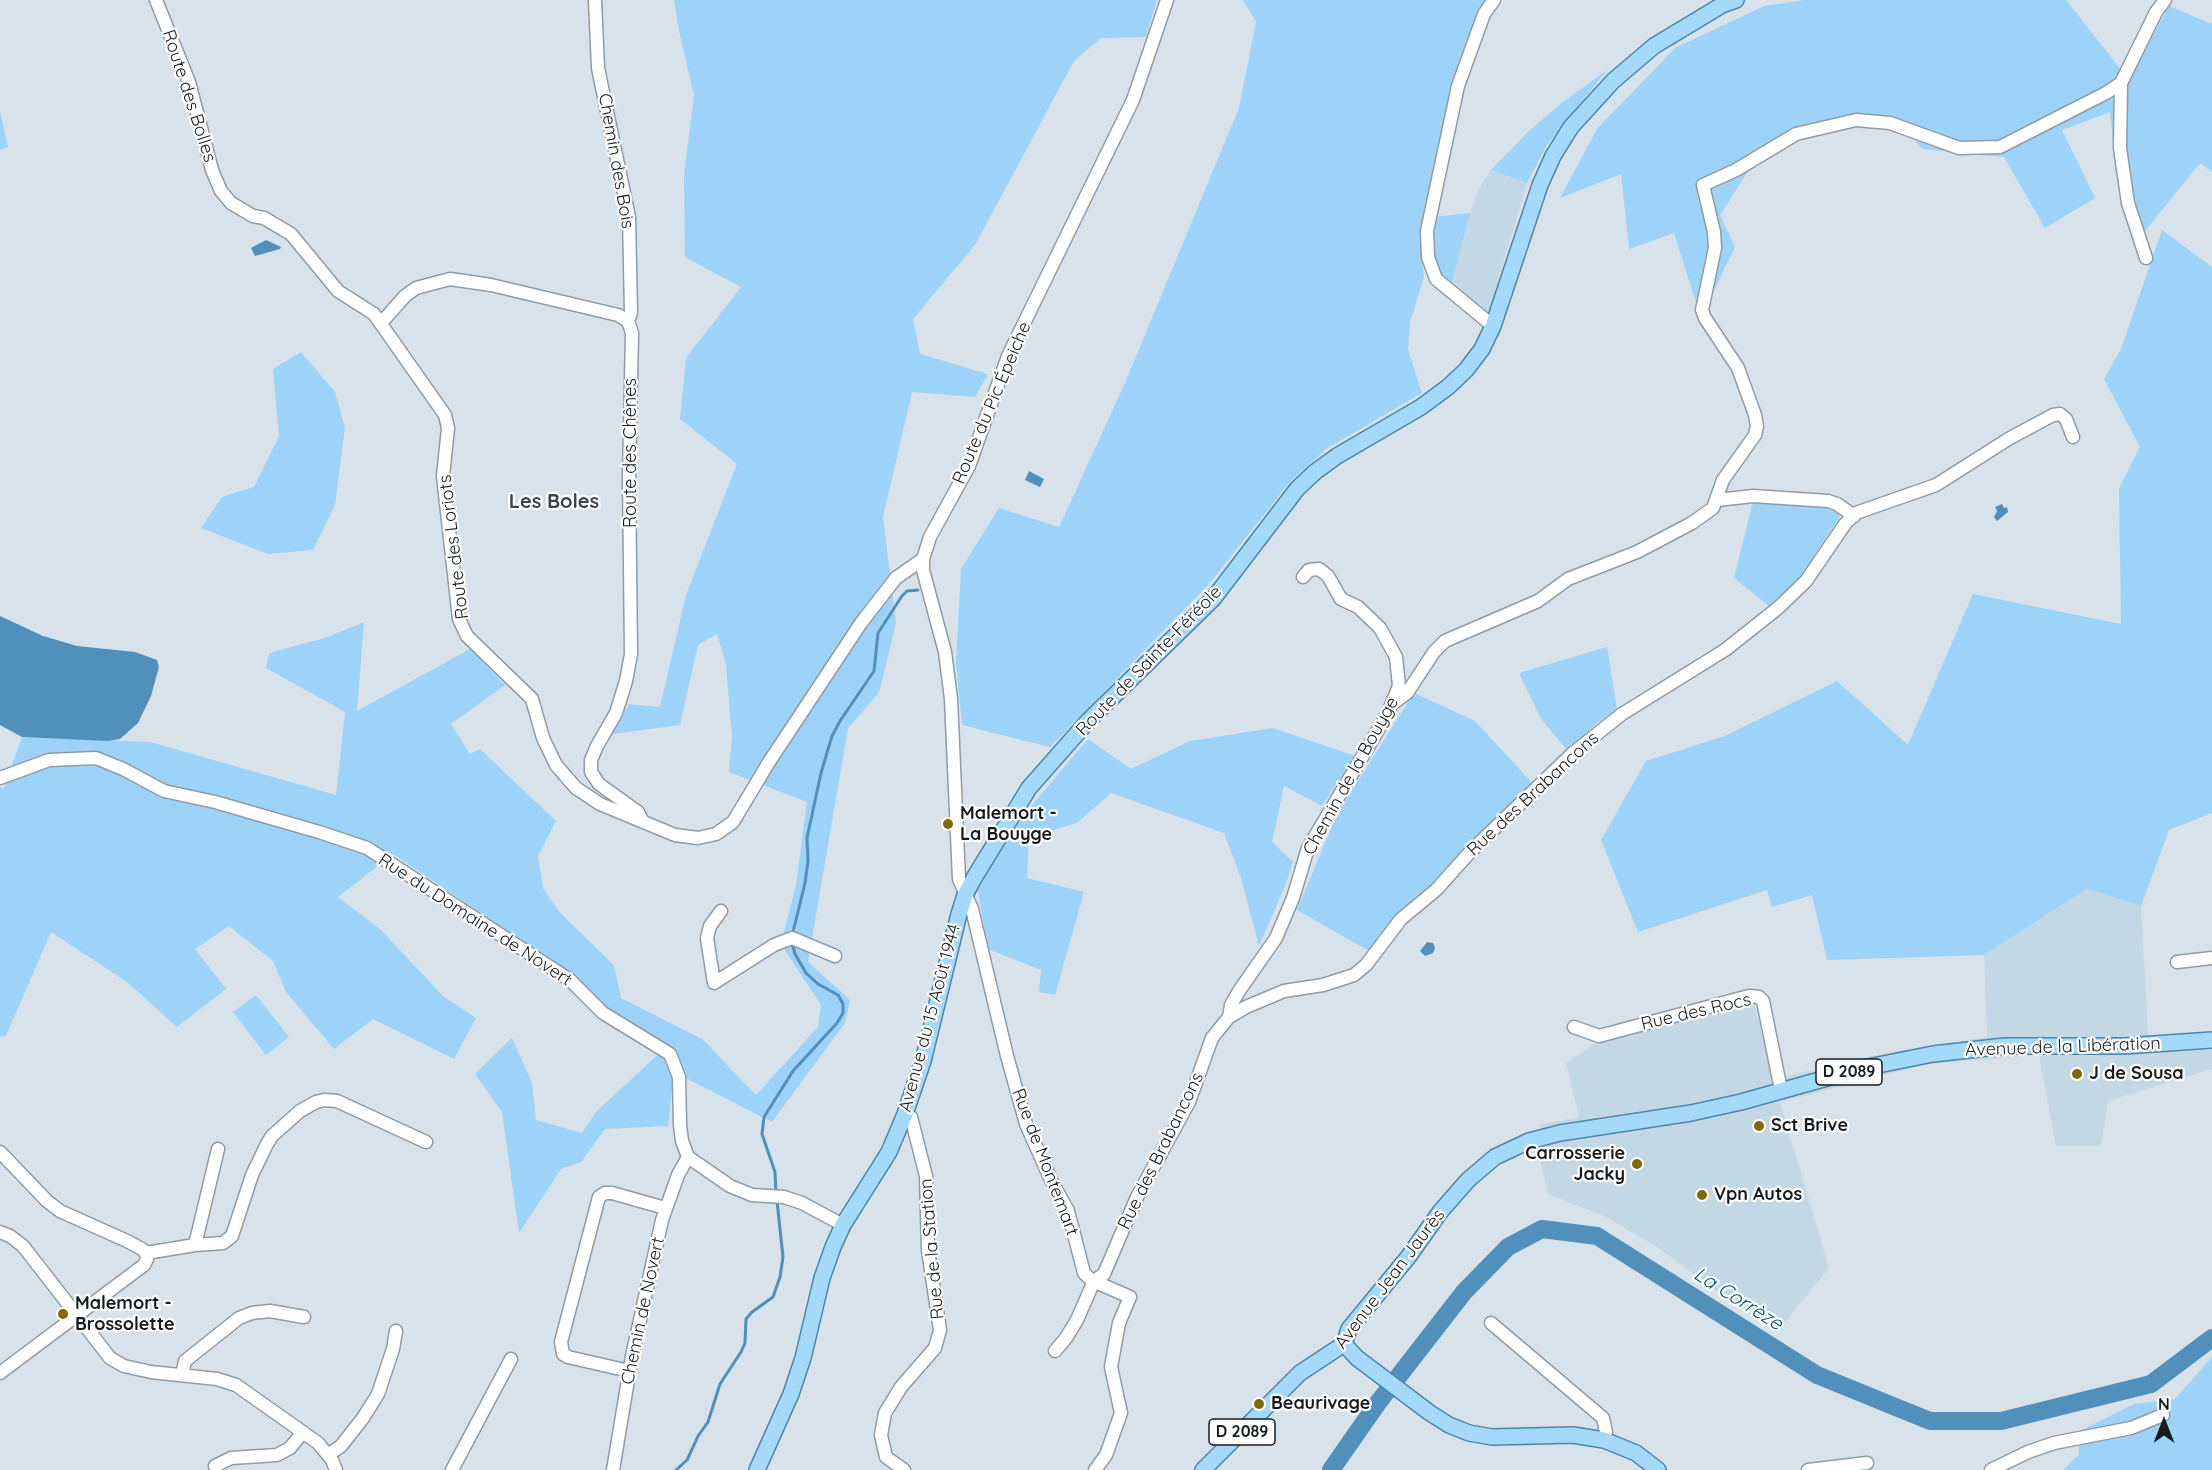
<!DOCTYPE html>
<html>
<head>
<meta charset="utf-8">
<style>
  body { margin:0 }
  #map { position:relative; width:2212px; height:1470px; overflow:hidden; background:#d7e2ea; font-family:Quicksand,sans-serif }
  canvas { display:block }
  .north { position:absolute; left:2134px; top:1392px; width:60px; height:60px; -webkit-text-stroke:4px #fff; paint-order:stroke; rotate:0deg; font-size:16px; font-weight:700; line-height:24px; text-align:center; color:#171b1e }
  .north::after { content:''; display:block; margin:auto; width:21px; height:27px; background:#171b1e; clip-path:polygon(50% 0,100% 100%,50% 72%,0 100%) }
</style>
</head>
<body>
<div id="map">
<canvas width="2212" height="1470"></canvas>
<div class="north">N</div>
</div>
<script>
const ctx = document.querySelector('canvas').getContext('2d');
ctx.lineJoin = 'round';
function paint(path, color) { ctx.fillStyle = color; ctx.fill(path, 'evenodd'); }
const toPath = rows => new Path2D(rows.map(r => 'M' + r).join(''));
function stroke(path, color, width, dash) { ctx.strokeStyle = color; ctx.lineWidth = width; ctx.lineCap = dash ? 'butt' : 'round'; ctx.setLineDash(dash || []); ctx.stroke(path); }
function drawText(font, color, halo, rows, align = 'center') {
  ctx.font = font + ' Quicksand,sans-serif'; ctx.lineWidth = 4.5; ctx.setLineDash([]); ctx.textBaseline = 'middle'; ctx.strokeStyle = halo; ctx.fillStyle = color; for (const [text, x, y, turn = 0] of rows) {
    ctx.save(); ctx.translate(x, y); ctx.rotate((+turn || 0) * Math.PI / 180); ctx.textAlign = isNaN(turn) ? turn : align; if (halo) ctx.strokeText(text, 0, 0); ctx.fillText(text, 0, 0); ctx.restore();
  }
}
paint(toPath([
  [1491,170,1527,183,1488,315,1451,286,1470,213,1478,190],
  [2087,889,2141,906,2149,1051,2212,1050,2212,1069,2108,1101,2101,1146,2056,1146,2039,1055,1928,1064,1780,1102,1829,1268,1784,1323,1724,1296,1657,1247,1604,1216,1548,1194,1538,1152,1540,1125,1579,1117,1566,1063,1596,1043,1754,1003,1774,1079,1891,1052,1987,1037,1984,955]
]), '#c4d7e4');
paint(toPath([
  [674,0,1157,0,1146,37,1101,38,1074,61,975,245,913,319,920,354,988,374,975,397,912,392,883,517,896,623,879,693,848,728,808,962,850,1000,845,1023,772,1122,674,1072,668,1126,605,1129,581,1162,561,1169,519,1233,502,1112,475,1074,512,1038,532,1083,536,1120,582,1133,596,1112,667,1046,607,1009,581,980,393,854,338,897,381,930,443,996,476,1018,454,1059,373,1019,334,1049,286,992,273,961,229,926,195,949,226,989,177,1027,127,982,51,932,6,1036,0,1037,0,788,4,788,22,737,150,742,336,795,345,712,266,668,269,653,325,638,364,622,357,711,470,649,505,685,451,724,470,754,480,749,556,821,538,856,543,888,560,913,614,965,621,998,702,1039,756,1095,818,1027,821,1005,781,944,796,885,807,802,729,772,732,736,726,665,717,634,698,645,680,725,613,734,629,704,660,707,686,595,737,464,680,419,686,358,741,287,685,257,684,175,694,95,679,31],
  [1243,0,1488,0,1448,107,1420,234,1424,277,1410,322,1408,350,1422,393,1326,449,1288,484,1210,583,1050,747,962,725,956,663,961,569,999,508,1059,527,1125,383,1239,108,1256,22],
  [1804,0,2066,0,2129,80,2169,6,2212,24,2212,172,2200,163,2141,236,2114,153,2110,112,2062,130,2095,198,2045,228,2004,157,1922,149,1907,130,1848,123,1761,151,1720,215,1735,247,1701,318,1674,233,1629,249,1621,174,1560,198,1597,129,1675,48,1764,6],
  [1607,70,1547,145,1527,183,1491,170,1529,131,1563,102],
  [0,111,8,147,0,150],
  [1470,213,1451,286,1437,269,1430,236,1433,217],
  [2162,230,2212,267,2212,813,2169,830,2141,906,2087,889,1984,955,1827,960,1812,895,1772,907,1767,890,1638,932,1601,840,1646,761,1725,736,1837,681,1908,745,1973,594,2121,624,2119,489,2140,447,2104,379,2121,349],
  [301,352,335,392,345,428,335,505,313,550,268,554,201,528,222,497,254,487,279,436,273,369],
  [1753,502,1830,507,1840,516,1801,576,1769,606,1734,578],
  [1607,647,1617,709,1593,726,1568,751,1541,719,1519,673],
  [1414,693,1475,721,1534,785,1399,915,1369,951,1297,910,1337,814],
  [1273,728,1355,756,1322,806,1284,786,1272,842,1293,862,1285,886,1259,946,1241,878,1224,833,1111,793,1077,823,1029,837,1027,878,1084,892,1055,995,1039,992,1041,970,988,949,977,885,1022,817,1088,739,1131,769,1190,741],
  [256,995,289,1037,266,1055,233,1012],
  [2212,1357,2212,1470,2063,1470,2079,1454,2078,1432,2134,1404,2175,1399]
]), '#9dd3f8');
paint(toPath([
  [266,240,281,247,280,249,255,256,251,248],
  [1029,471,1044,479,1040,487,1025,480],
  [2002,504,2004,508,2007,507,2008,512,1997,521,1994,517,1997,511,1995,507],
  [0,616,43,636,77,646,135,652,157,660,159,667,151,696,138,723,120,739,108,741,22,737,0,725],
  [1427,942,1433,943,1435,948,1433,953,1425,956,1420,951]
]), '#5090ba');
stroke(toPath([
  [792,936,805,883,808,861,807,838,821,773,832,736,840,721,874,671,878,633,902,596,907,591,918,590],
  [776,1194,775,1172,762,1134,764,1117,793,1071,837,1023,843,1013,843,1004,838,995,818,984,806,973,795,954,792,943],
  [676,1470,687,1460,698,1436,708,1422,720,1384,741,1352,745,1343,746,1319,752,1312,773,1297,780,1277,783,1257,777,1201]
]), '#5090ba', 3);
stroke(toPath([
  [1331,1470,1377,1404,1464,1292,1508,1247,1542,1229,1597,1236,1817,1375,1930,1421,2001,1421,2151,1384,2212,1338]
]), '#5090ba', 18);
const minor = toPath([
  [156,0,189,82,212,170,221,191,231,203,253,216,264,218,291,234,338,291,374,314,445,415,448,428,443,476,459,619,467,636,532,699,543,738,556,765,576,788,600,804,675,835,698,838,716,834,733,822,769,762,861,623,896,578,923,559],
  [595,0,598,68,629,217,631,313,628,321],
  [2121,83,2156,12,2165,0],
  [382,322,405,296,416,288,450,279,491,285,618,315,628,321,632,333,629,476,631,654,626,681,616,713,597,746,591,760,591,772,599,784,638,812,643,822],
  [1493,326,1436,279,1428,257,1427,231,1458,86,1484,14,1494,0],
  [1717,500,1753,496,1828,501,1837,504,1854,516],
  [1392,704,1407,693,1434,652,1445,641,1538,601,1568,579,1637,552,1692,523,1713,508,1723,480,1755,435,1757,426,1755,415,1738,368,1705,318,1702,310,1715,248,1714,232,1703,185,1736,170,1796,134,1856,120,1890,123,1959,148,2000,147,2106,93,2121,83,2120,148,2123,169,2128,203,2146,258],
  [0,778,49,760,96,758,123,769,164,791,215,802,319,832,367,848,570,980,603,1013,670,1054,679,1077,680,1125,682,1141,688,1157,730,1186,752,1195,784,1197,802,1203,843,1225],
  [721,911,710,926,707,938,714,983,774,945,792,938,835,956],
  [2177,962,2212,958],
  [1229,1017,1231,1005,1239,991,1276,938,1293,898,1308,848,1387,715,1399,686,1396,657,1380,628,1358,607,1341,599,1328,576,1319,569,1309,570,1303,577],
  [1574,1027,1599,1036,1749,996,1759,997,1763,1001,1781,1090],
  [0,1152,47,1201,60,1211,127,1241,142,1249,146,1253],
  [0,1232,10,1236,23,1246,110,1358,124,1366,151,1372,217,1379,236,1385,318,1443,332,1460,336,1470],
  [195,1245,223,1243,232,1236,252,1175,267,1144,272,1136,300,1111,316,1102,324,1100,337,1101,426,1142],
  [146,1253,195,1245,218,1149],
  [1491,1323,1603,1418,1606,1432,1604,1440],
  [1055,1351,1066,1338,1077,1320,1094,1281,1104,1274,1137,1197,1189,1102,1212,1038,1229,1017,1246,1007,1284,991,1323,985,1354,975,1366,965,1401,919,1436,890,1471,851,1573,753,1622,714,1725,650,1778,608,1806,581,1845,524,1856,513,1936,485,2010,438,2053,415,2060,414,2066,419,2073,437],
  [629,1371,568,1357,563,1354,561,1342,599,1197,605,1193,612,1193,665,1208],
  [0,1373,144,1265,147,1259,146,1253],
  [182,1375,185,1361,239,1318,252,1313,270,1311,304,1317],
  [328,1455,341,1446,363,1418,378,1394,393,1349,396,1331],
  [215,1466,231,1458,277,1455,290,1448,303,1432],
  [452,1470,511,1359],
  [613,1470,632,1356,662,1220,678,1175,688,1157],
  [904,1470,886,1457,881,1435,885,1413,901,1387,935,1348,940,1330,928,1250,926,1176,911,1117,905,1114],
  [1095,1470,1106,1455,1121,1413,1111,1367,1119,1323,1130,1297,1091,1280,1084,1273,1068,1211,1051,1180,1026,1124,1007,1056,972,909,959,879,951,699,945,652,923,570,923,559,930,537,969,466,1008,356,1133,100,1167,0],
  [1808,1470,1867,1463],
  [1991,1470,2028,1452,2054,1443,2131,1428,2163,1415]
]);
const major = toPath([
  [1344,1344,1357,1358,1430,1413,1449,1425,1469,1433,1492,1437,1573,1435,1604,1440,1636,1453,1658,1470],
  [757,1470,791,1394,803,1358,822,1278,833,1247,843,1225,889,1152,905,1114,923,1061,959,914,965,895,974,878,1029,788,1089,720,1213,599,1297,489,1315,472,1337,456,1421,407,1448,387,1466,370,1482,349,1493,326,1540,185,1553,156,1571,127,1613,81,1654,46,1722,5,1736,0],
  [1203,1470,1300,1373,1344,1344,1349,1329,1409,1256,1440,1212,1468,1180,1495,1157,1529,1141,1560,1133,1691,1113,1741,1102,1863,1068,1933,1054,2005,1046,2125,1046,2212,1040]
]);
stroke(minor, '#909ba2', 15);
stroke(major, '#4c86aa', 18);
stroke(minor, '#fff', 12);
stroke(major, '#a5d9fa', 15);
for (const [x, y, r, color] of [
  [948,824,6,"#846700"],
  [2077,1074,6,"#846700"],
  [1759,1126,6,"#846700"],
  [1637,1164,6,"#846700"],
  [1702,1195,6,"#846700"],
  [63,1314,6,"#846700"],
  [1259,1404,6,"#846700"]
]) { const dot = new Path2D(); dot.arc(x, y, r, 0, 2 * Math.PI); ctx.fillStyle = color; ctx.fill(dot); stroke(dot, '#fff', 2); }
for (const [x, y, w] of [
  [1849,1072,66],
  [1242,1432,66]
]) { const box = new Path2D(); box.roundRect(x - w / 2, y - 13, w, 26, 4.5); ctx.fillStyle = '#fff'; ctx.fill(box); stroke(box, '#171b1e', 1.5); }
drawText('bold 16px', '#171b1e', null, [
  ["D 2089",1849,1072],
  ["D 2089",1242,1432]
]);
drawText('18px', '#171b1e', '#fff', [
  ["Route des Bolles",189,96,72],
  ["Chemin des Bois",616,161,80],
  ["Route du Pic Épeiche",992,403,-67],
  ["Route des Chênes",631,453,-90],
  ["Route des Loriots",454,547,-97],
  ["Route de Sainte-Féréole",1149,661,-46],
  ["Chemin de la Bouyge",1351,776,-61],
  ["Rue des Brabancons",1533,794,-43],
  ["Rue du Domaine de Novert",475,920,33],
  ["Rue des Rocs",1696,1012,-13],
  ["Avenue du 15 Août 1944",930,1018,-75],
  ["Avenue de la Libération",2063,1047,-2],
  ["Rue des Brabancons",1161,1151,-64],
  ["Rue de Montemart",1045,1162,69],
  ["Rue de la Station",932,1249,-95],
  ["Avenue Jean Jaurès",1390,1279,-53],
  ["Chemin de Novert",643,1311,-78]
]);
drawText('bold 18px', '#171b1e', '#fff', [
  ["Malemort -",960,814],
  ["La Bouyge",960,835],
  ["J de Sousa",2089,1074],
  ["Sct Brive",1771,1126],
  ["Carrosserie",1625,1154,"right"],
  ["Jacky",1625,1175,"right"],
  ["Vpn Autos",1714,1195],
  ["Malemort -",75,1304],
  ["Brossolette",75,1325],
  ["Beaurivage",1271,1404]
], 'left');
drawText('bold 20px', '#3d464d', '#fff', [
  ["Les Boles",554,502]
]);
drawText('italic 20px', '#035780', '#fff', [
  ["La Corrèze",1738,1299,32]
]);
</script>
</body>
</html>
